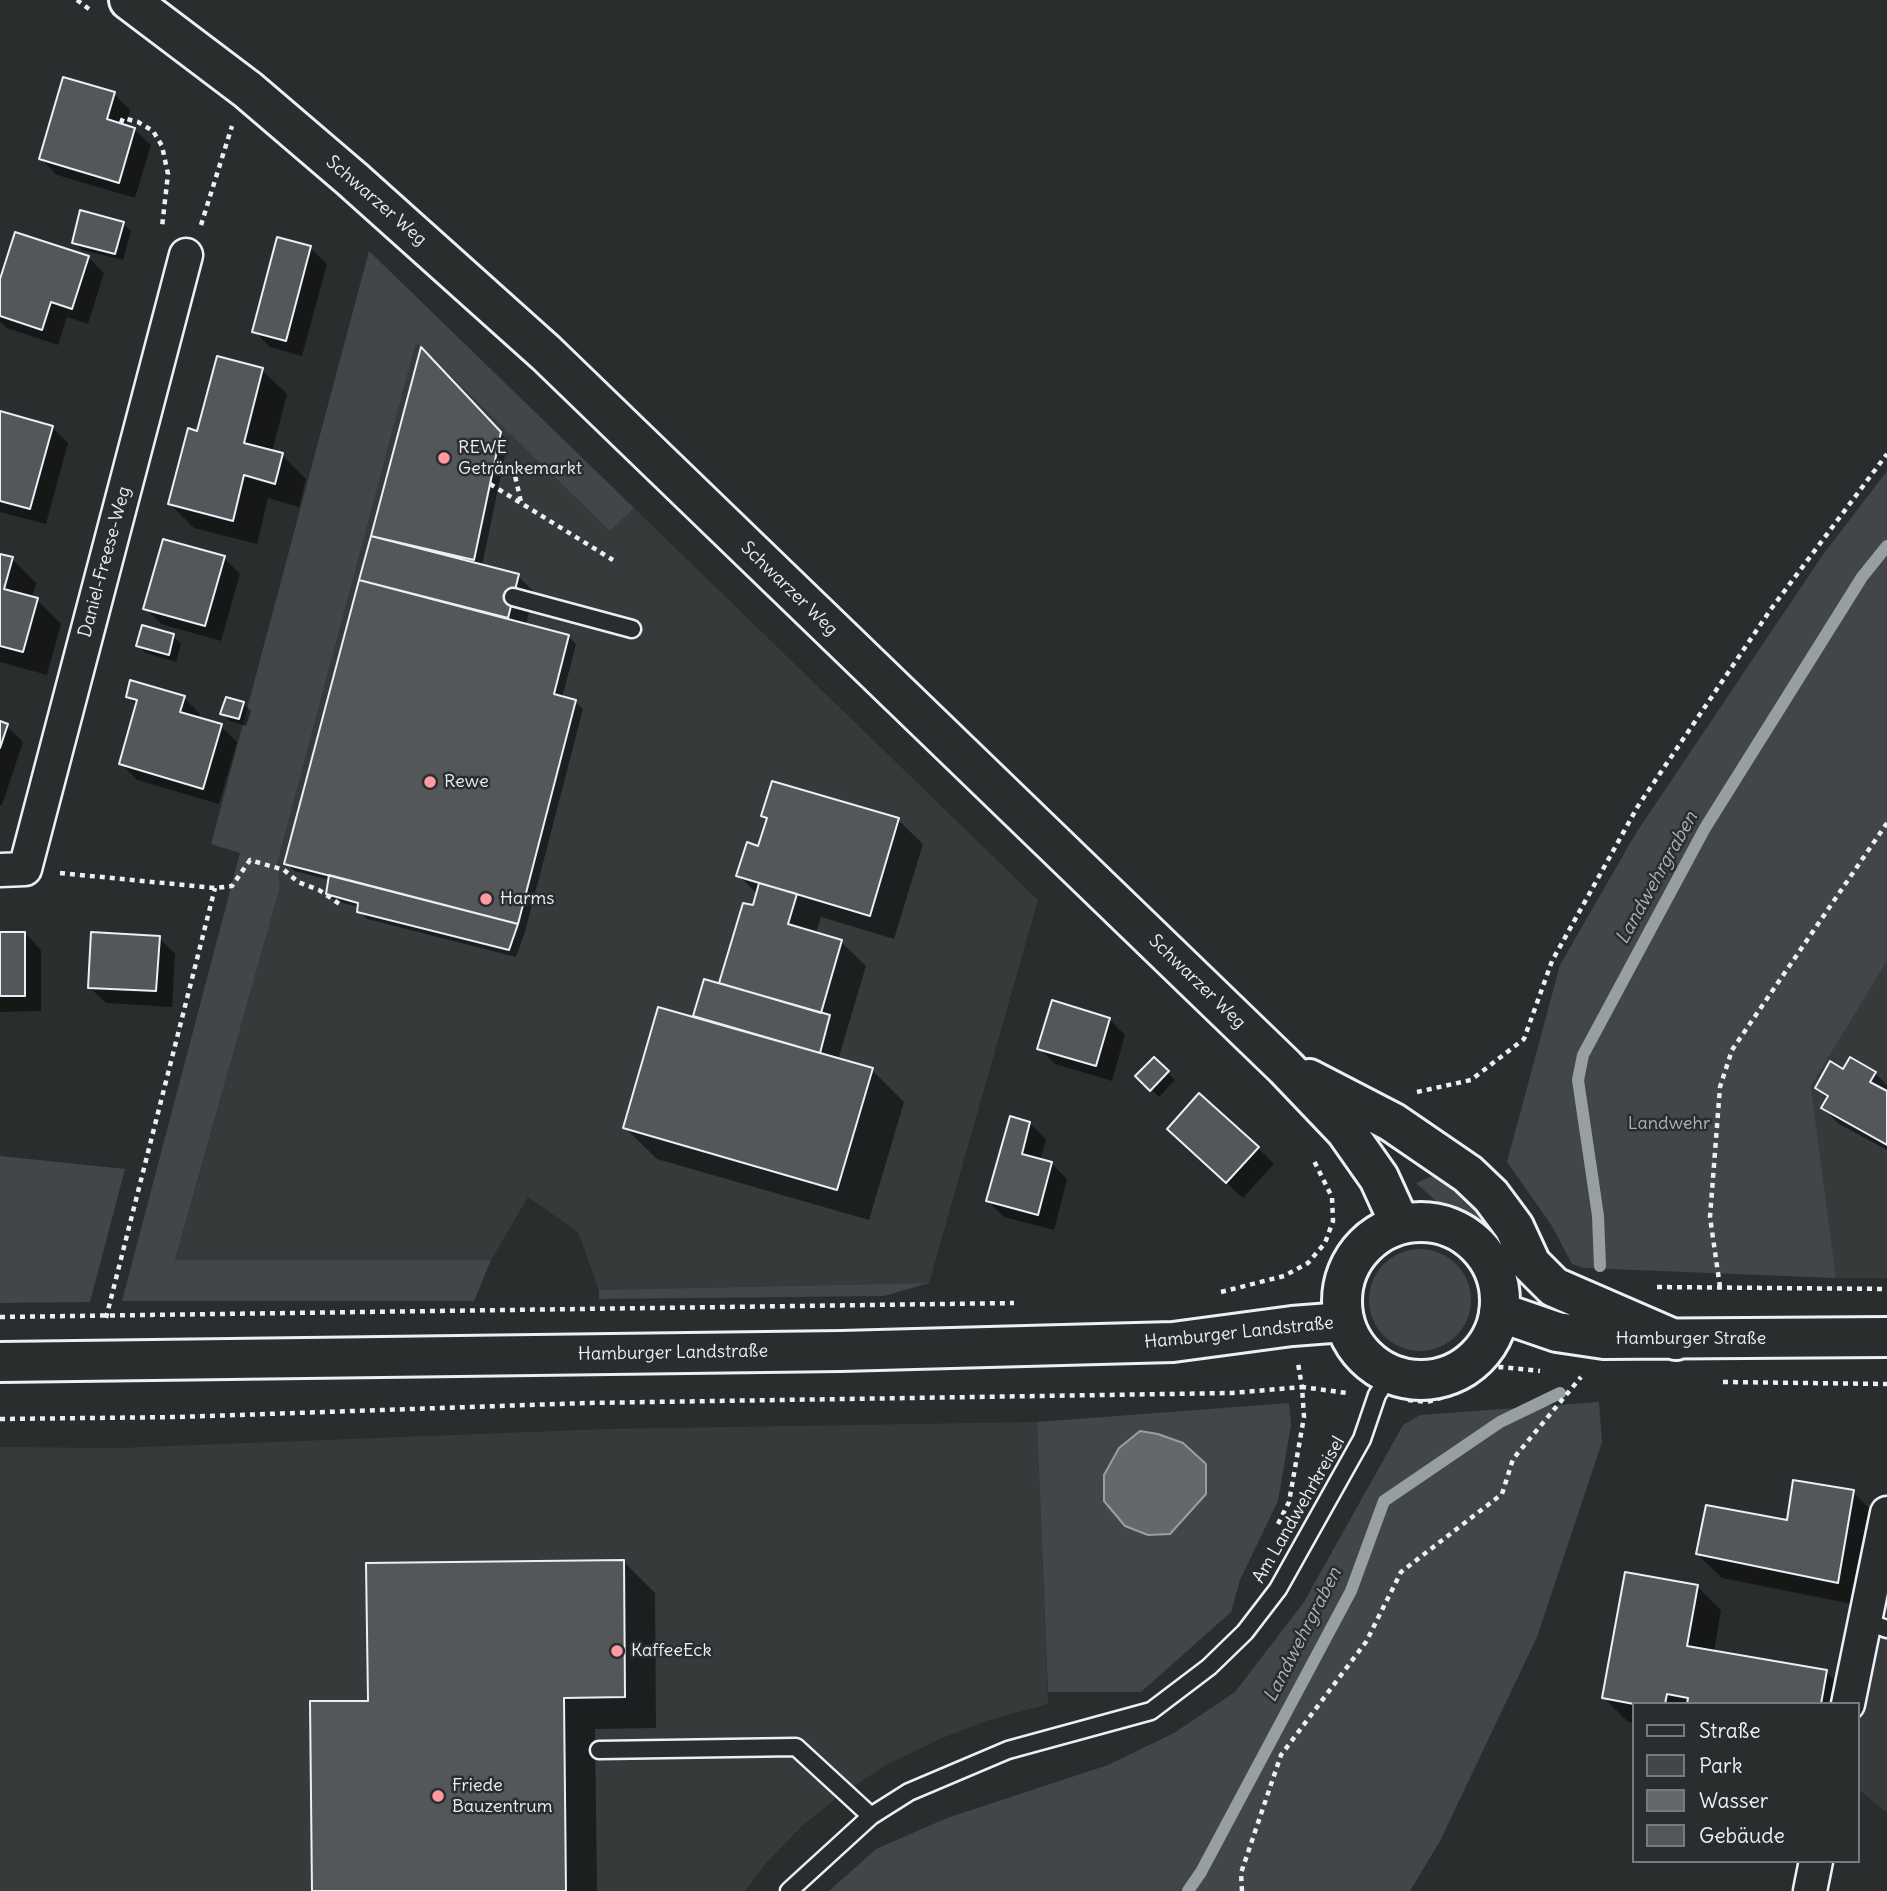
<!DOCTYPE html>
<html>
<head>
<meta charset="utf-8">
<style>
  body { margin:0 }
  #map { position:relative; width:1887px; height:1891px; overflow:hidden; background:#2a2d2e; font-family:Delius,sans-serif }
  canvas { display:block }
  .legend { position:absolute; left:1632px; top:1702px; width:228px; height:161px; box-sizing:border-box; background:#2a2d2e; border:2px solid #767b7f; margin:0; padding:9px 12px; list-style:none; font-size:21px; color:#e8f1f8 }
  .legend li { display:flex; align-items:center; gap:14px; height:35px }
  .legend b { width:35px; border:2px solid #767b7f }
</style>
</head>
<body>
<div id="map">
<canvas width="1887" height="1891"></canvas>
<ul class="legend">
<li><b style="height:9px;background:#2a2d2e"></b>Straße</li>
<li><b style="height:19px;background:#424648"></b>Park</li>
<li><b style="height:19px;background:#63686b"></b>Wasser</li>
<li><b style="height:19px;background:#535759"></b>Gebäude</li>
</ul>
</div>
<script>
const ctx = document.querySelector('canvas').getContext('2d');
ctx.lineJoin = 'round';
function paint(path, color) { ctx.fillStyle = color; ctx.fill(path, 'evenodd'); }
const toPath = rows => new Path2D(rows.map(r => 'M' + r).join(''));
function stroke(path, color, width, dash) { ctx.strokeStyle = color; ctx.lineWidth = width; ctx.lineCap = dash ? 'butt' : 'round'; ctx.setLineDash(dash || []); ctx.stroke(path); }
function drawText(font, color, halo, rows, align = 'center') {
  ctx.font = font + ' Delius,sans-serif'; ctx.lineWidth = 5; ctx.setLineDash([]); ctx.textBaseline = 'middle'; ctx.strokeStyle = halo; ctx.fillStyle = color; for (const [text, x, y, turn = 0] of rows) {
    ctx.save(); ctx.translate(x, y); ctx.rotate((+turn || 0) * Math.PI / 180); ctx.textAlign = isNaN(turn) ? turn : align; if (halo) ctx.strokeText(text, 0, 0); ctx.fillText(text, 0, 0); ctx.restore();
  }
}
paint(toPath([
  [416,341,610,531,634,508,1038,900,929,1283,599,1290,578,1232,528,1197,491,1260,175,1261,280,887,277,864],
  [1887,961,1887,1278,1836,1278,1811,1086],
  [1037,1422,1048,1704,986,1721,940,1739,888,1764,840,1795,801,1827,767,1862,745,1891,0,1891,0,1447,120,1448,607,1429],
  [1887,1586,1887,1813,1857,1788,1857,1721,1882,1600]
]), '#363a3b');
paint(toPath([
  [369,251,634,508,610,531,416,342,277,864,280,887,175,1260,491,1260,474,1301,122,1301,240,853,211,844],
  [1887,471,1887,961,1811,1086,1836,1278,1584,1268,1572,1264,1552,1226,1507,1162,1560,965,1636,833,1822,556],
  [0,1156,125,1169,90,1302,0,1303],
  [1439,1173,1479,1208,1495,1229,1519,1284,1511,1276,1489,1233,1470,1218,1436,1201,1416,1183],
  '1369 1300a51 51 0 1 1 102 0a51 51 0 1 1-102 0Z',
  [929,1283,884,1296,599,1299,599,1290],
  [1599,1402,1602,1442,1537,1637,1440,1841,1410,1891,829,1891,876,1849,947,1818,1108,1765,1174,1733,1235,1692,1304,1602,1403,1425,1420,1415],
  [1289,1403,1291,1425,1278,1501,1240,1580,1231,1612,1141,1692,1048,1692,1037,1422]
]), '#424648');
const water = toPath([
  [1140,1431,1158,1434,1183,1443,1206,1464,1206,1494,1170,1534,1148,1535,1125,1526,1104,1501,1104,1475,1119,1448,1140,1431]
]);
paint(water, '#63686b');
stroke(water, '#989fa3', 2);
paint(toPath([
  [114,94,130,110,125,126,134,129,151,145,135,198,57,175,41,159],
  [123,223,131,231,123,260,82,250,74,242],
  [310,248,327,264,302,356,270,347,254,331],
  [88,257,104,273,88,324,67,317,58,345,7,328,0,322,0,284],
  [422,351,508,441,482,566,518,576,534,592,526,625,568,636,576,644,562,698,575,702,583,709,525,932,516,957,367,919,359,911,359,907,335,901,327,893,330,880,294,871,286,863],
  [262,370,287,394,272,452,282,455,306,479,299,507,268,498,257,544,194,528,170,504,198,433],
  [0,413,52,427,68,443,46,524,0,512],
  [0,555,12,559,36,583,32,598,37,600,61,624,47,675,0,662],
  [224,558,240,574,221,641,161,624,145,608],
  [173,636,181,644,176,662,146,653,138,646],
  [128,696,184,698,200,714,198,719,221,726,237,742,219,804,137,780,121,763,137,706],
  [243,704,251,711,246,726,230,721,222,713],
  [0,723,7,726,23,742,2,805,0,805],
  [763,816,898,820,923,844,894,939,821,917,816,934,841,942,866,966,838,1060,872,1070,904,1102,869,1220,657,1159,625,1128,699,1020,695,1016,725,987,721,982,758,895,738,875,760,848,768,820],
  [0,933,25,933,41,950,41,1011,0,1012],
  [159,938,175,954,172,1007,106,1003,89,987],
  [1109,1019,1125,1035,1112,1081,1055,1064,1039,1048],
  [1154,1059,1175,1080,1159,1097,1138,1076],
  [1875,1073,1887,1085,1887,1150,1839,1124,1823,1108,1828,1099,1817,1088],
  [1029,1123,1046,1139,1040,1160,1051,1163,1067,1179,1054,1230,1004,1217,988,1201],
  [1185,1145,1258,1148,1274,1164,1243,1198],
  [1853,1492,1877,1516,1862,1606,1722,1578,1697,1554,1788,1522],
  [623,1561,655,1593,656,1728,595,1729,597,1891,314,1891,369,1703],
  [1697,1586,1721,1610,1714,1652,1826,1672,1851,1696,1849,1704,1633,1704,1633,1723,1628,1722,1604,1698]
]), '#0007');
stroke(toPath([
  [1600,1266,1598,1216,1578,1080,1583,1055,1705,828,1862,577,1887,546],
  [1188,1891,1201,1872,1351,1591,1384,1501,1500,1422,1560,1393]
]), '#989fa3', 12);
const building = toPath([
  [63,77,115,92,107,119,135,128,119,183,39,159,63,77],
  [80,210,124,222,115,254,72,243,80,210],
  [15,232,89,256,72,309,51,302,42,330,0,316,0,279,15,232],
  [277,237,311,246,286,341,252,332,277,237],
  [421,347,501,432,474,560,371,536,421,347],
  [217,356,263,368,244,443,283,453,275,484,244,475,233,521,168,504,188,428,197,431,217,356],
  [0,411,53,426,30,509,0,501,0,411],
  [371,536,519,574,508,618,359,580,371,536],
  [163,539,225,556,205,626,143,609,163,539],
  [0,554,13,557,4,589,38,598,23,652,0,646,0,554],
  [359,580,569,635,554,694,576,700,518,924,284,864,359,580],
  [142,625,174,634,169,655,136,646,142,625],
  [130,680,185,696,180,712,222,724,203,789,119,764,137,700,126,697,130,680],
  [226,697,244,702,239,719,220,714,226,697],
  [0,721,8,724,0,748,0,721],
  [772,781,899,818,870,916,736,876,747,842,758,846,767,818,761,816,772,781],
  [329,875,518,924,509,950,357,912,358,903,326,894,329,875],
  [759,883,797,894,788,924,842,940,821,1013,719,983,743,903,753,905,759,883],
  [0,932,25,932,25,996,0,996,0,932],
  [91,932,160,936,156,991,88,988,91,932],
  [704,979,830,1015,820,1053,693,1016,704,979],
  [1052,1000,1110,1018,1096,1066,1037,1049,1052,1000],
  [658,1007,873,1068,837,1190,623,1128,658,1007],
  [1154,1057,1169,1071,1150,1091,1135,1076,1154,1057],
  [1850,1057,1876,1072,1870,1082,1887,1091,1887,1145,1821,1108,1828,1096,1815,1088,1830,1061,1843,1069,1850,1057],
  [1199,1093,1259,1147,1226,1183,1167,1129,1199,1093],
  [1010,1116,1030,1122,1022,1154,1052,1162,1038,1215,986,1201,1010,1116],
  [1793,1480,1854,1490,1838,1583,1696,1554,1706,1505,1787,1520,1793,1480],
  [624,1560,625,1697,564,1698,566,1891,312,1891,310,1701,368,1701,366,1563,624,1560],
  [1625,1572,1698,1585,1687,1646,1827,1670,1821,1704,1687,1704,1688,1698,1667,1694,1665,1704,1634,1704,1602,1698,1625,1572]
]);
paint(building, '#535759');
stroke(building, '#e8f1f8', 2);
const lane = toPath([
  [513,597,632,629],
  [1864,1621,1887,1629],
  [599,1750,796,1747,871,1816],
  [789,1891,871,1816,909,1792,1008,1750,1151,1711,1209,1667,1245,1632,1278,1589,1362,1439,1377,1395,1390,1375]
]);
const street = toPath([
  [0,870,25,869,186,255],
  [1848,1704,1887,1513],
  [1810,1891,1816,1861]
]);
const secondary = toPath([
  [129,0,248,90,352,179,546,353,1285,1067,1346,1131,1379,1178,1400,1224],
  [1309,1079,1392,1122,1468,1174,1491,1196,1514,1227,1531,1264,1554,1287,1676,1340],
  '1342 1301a79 79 0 1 1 158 0a79 79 0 1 1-158 0Z',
  [1499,1312,1557,1332,1604,1339,1887,1337],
  [0,1362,841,1351,1173,1342,1292,1326,1344,1322]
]);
stroke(lane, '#e8f1f8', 21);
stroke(street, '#e8f1f8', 37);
stroke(secondary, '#e8f1f8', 44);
stroke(toPath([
  [77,0,89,9],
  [121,123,123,118,138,122,153,131,162,146,168,174,162,227],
  [201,225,232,126],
  [513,467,521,502],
  [490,484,613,560],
  [60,873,215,888,232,886,250,860,284,870,298,882,319,890,341,905],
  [1417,1092,1471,1080,1524,1039,1552,961,1638,806,1771,609,1887,454],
  [1657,1287,1887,1289],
  [1720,1287,1710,1217,1720,1087,1732,1050,1887,823],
  [1221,1292,1284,1276,1308,1263,1325,1243,1333,1221,1332,1197,1313,1159],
  [0,1317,1014,1303],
  [106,1318,215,888],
  [1723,1382,1887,1384],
  [1408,1400,1427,1402,1454,1394,1476,1382,1492,1368,1501,1367,1540,1371],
  [0,1419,179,1417,586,1403,1232,1393,1302,1387,1298,1363],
  [1278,1524,1289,1502,1304,1417,1302,1387,1347,1393],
  [1242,1891,1241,1873,1281,1755,1366,1642,1401,1572,1502,1494,1513,1459,1581,1377]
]), '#e8f1f8', 4.5, [5, 5]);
stroke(lane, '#2a2d2e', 16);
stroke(street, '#2a2d2e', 32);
stroke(secondary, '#2a2d2e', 38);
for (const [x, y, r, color] of [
  [444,458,7,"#ff9aa2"],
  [430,782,7,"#ff9aa2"],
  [486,899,7,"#ff9aa2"],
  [617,1651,7,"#ff9aa2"],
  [438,1796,7,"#ff9aa2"]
]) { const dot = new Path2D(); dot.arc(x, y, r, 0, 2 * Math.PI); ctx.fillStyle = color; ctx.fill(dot); stroke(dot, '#2a2d2e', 2.5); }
drawText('18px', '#e8f1f8', '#2a2d2e', [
  ["Schwarzer Weg",376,201,41],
  ["Daniel-Freese-Weg",105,562,-75],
  ["Schwarzer Weg",789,589,44],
  ["Schwarzer Weg",1197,982,44],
  ["Hamburger Landstraße",1239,1333,-6],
  ["Hamburger Straße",1691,1339],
  ["Hamburger Landstraße",673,1353,-1],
  ["Am Landwehrkreisel",1299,1510,-60]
]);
drawText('18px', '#e8f1f8', '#2a2d2e', [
  ["REWE",458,448],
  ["Getränkemarkt",458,469],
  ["Rewe",444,782],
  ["Harms",500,899],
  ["KaffeeEck",631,1651],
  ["Friede",452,1786],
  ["Bauzentrum",452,1807]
], 'left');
drawText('18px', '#aeb5ba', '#2a2d2e', [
  ["Landwehr",1669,1124]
]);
drawText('italic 19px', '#acb3b9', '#2a2d2e', [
  ["Landwehrgraben",1657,878,-61],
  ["Landwehrgraben",1303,1635,-63]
]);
</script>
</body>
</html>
